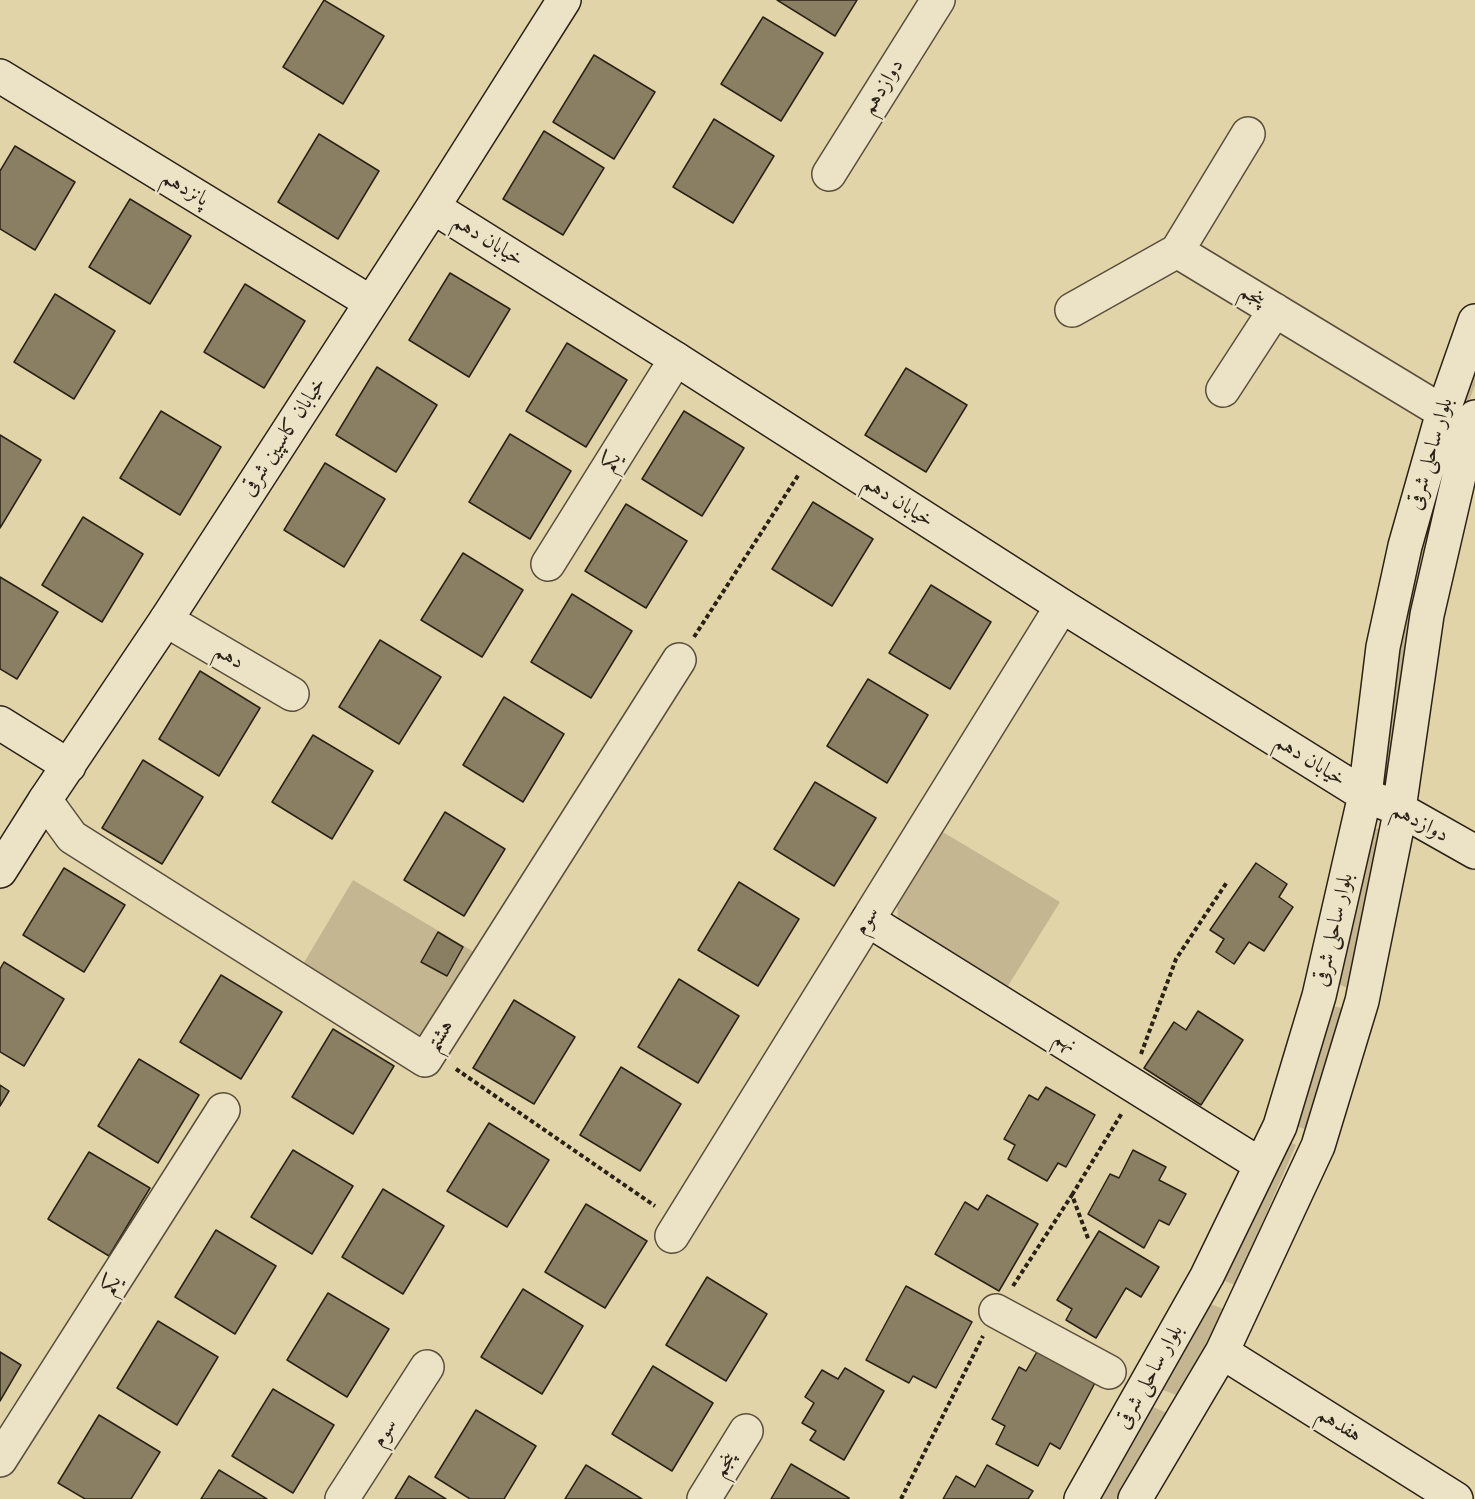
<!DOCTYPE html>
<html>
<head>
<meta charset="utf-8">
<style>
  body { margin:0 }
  canvas { display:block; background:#e2d4a9 }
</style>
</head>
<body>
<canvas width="1475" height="1499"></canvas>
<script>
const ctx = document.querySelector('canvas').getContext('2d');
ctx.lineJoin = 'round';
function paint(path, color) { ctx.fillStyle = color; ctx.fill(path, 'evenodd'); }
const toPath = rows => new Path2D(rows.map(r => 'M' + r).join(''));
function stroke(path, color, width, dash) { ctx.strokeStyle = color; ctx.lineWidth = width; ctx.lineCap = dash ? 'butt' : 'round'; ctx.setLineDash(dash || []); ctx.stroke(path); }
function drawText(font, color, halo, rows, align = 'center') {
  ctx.font = font + ' "Gentium Book Plus",Amiri,serif'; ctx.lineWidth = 4.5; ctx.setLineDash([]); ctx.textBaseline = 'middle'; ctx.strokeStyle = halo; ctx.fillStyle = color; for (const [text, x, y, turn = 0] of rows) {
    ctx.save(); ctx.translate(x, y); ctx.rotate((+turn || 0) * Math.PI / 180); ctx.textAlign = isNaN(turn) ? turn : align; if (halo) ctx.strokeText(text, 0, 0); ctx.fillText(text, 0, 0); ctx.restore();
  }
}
paint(toPath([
  [1475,348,1475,385,1464,415,1391,783,1375,782,1399,638,1426,514],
  [1368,828,1382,829,1348,988,1335,983],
  [941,831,1060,902,1003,994,899,932,897,904],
  [353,880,474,952,425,1035,395,1038,296,976],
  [1331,1006,1343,1008,1305,1129,1292,1125],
  [1287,1141,1296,1145,1235,1285,1225,1281],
  [1210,1304,1224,1309,1179,1396,1163,1390],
  [1153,1407,1167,1413,1116,1499,1098,1499]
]), '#c3b690');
const building = toPath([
  [324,0,384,36,343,104,283,67,324,0],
  [777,0,857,0,835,36,777,0],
  [763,17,823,53,781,121,721,84,763,17],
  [594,55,655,92,614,159,553,122,594,55],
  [714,119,774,156,733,223,673,187,714,119],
  [544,131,604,168,563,235,503,199,544,131],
  [319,134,379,171,338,239,278,202,319,134],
  [15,146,75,182,35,250,0,229,0,171,15,146],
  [130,199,191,236,150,304,89,267,130,199],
  [450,273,510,309,469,377,409,340,450,273],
  [245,284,305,321,264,388,204,352,245,284],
  [55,294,115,331,74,399,14,362,55,294],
  [567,343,627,380,586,447,526,411,567,343],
  [377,367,437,405,396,472,336,435,377,367],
  [906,368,967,405,926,472,865,435,906,368],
  [161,411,221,447,180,515,120,478,161,411],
  [684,411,744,448,702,516,642,479,684,411],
  [510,434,571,471,530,539,469,502,510,434],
  [0,435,41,460,0,528,0,435],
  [325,463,385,499,344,567,284,530,325,463],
  [813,502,873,539,832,606,772,569,813,502],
  [626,504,687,541,646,608,585,571,626,504],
  [83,517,143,554,102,622,42,585,83,517],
  [463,553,523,590,482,657,421,620,463,553],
  [0,577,58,612,17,679,0,669,0,577],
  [931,585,991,622,950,689,889,653,931,585],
  [572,594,632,631,591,698,531,662,572,594],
  [380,640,441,677,399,744,339,707,380,640],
  [200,671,260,708,219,776,159,739,200,671],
  [868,679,928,715,887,783,827,746,868,679],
  [504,697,564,734,523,802,463,765,504,697],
  [313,735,373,771,332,839,272,802,313,735],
  [143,760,203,797,162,864,102,828,143,760],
  [815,782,876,818,834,886,774,849,815,782],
  [445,812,505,849,464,916,404,880,445,812],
  [1256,863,1287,884,1279,897,1293,907,1264,951,1249,942,1234,964,1216,952,1224,939,1210,930,1256,863],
  [64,868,125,905,84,972,23,935,64,868],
  [739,882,799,919,758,986,698,950,739,882],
  [438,932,463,947,447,976,421,962,438,932],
  [4,962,64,999,24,1066,0,1052,0,969,4,962],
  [221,975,282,1012,241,1079,180,1042,221,975],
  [679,979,739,1016,698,1083,638,1047,679,979],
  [514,1000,575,1037,534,1104,473,1068,514,1000],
  [1198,1011,1243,1040,1201,1105,1144,1068,1174,1022,1186,1030,1198,1011],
  [333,1029,394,1066,353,1134,292,1097,333,1029],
  [139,1059,199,1095,158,1163,98,1126,139,1059],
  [621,1067,681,1104,640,1171,580,1135,621,1067],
  [0,1085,9,1091,0,1106,0,1085],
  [1046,1087,1095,1115,1066,1167,1058,1163,1047,1181,1008,1159,1015,1145,1004,1139,1029,1095,1038,1100,1046,1087],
  [489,1123,549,1160,507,1227,447,1191,489,1123],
  [293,1150,353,1186,312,1254,251,1217,293,1150],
  [1133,1150,1166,1167,1159,1180,1186,1194,1169,1225,1159,1220,1144,1248,1088,1214,1110,1174,1119,1178,1133,1150],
  [89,1152,150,1188,109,1256,48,1219,89,1152],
  [383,1189,444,1226,403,1294,342,1257,383,1189],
  [987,1195,1038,1224,999,1291,935,1254,965,1202,978,1210,987,1195],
  [586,1204,647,1241,605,1308,545,1272,586,1204],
  [216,1230,276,1266,235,1334,175,1297,216,1230],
  [1099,1231,1159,1267,1141,1297,1126,1288,1096,1338,1066,1320,1072,1309,1057,1300,1099,1231],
  [707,1277,767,1314,726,1381,666,1345,707,1277],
  [906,1286,972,1322,936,1388,913,1376,909,1383,866,1360,906,1286],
  [523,1289,583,1326,542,1394,481,1357,523,1289],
  [328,1293,389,1329,347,1397,287,1360,328,1293],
  [158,1321,218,1357,177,1425,117,1388,158,1321],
  [1038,1350,1096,1381,1060,1449,1050,1443,1038,1466,996,1444,1005,1426,992,1419,1019,1367,1026,1371,1038,1350],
  [0,1352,21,1365,0,1401,0,1352],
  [653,1366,713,1403,672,1471,612,1434,653,1366],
  [845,1368,884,1391,844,1460,810,1440,816,1431,802,1423,814,1403,805,1397,822,1370,838,1379,845,1368],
  [273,1389,334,1425,293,1493,232,1456,273,1389],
  [476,1410,536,1446,504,1499,470,1499,435,1477,476,1410],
  [99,1415,160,1452,131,1499,85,1499,58,1483,99,1415],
  [791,1464,849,1498,849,1499,771,1499,791,1464],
  [586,1465,642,1499,565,1499,586,1465],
  [987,1465,1033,1491,1028,1499,943,1499,956,1476,975,1487,987,1465],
  [219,1470,267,1499,201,1499,219,1470],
  [409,1476,446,1499,395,1499,409,1476]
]);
paint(building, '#8a7f62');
stroke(building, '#2b2216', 1.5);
const street = toPath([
  [1248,134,1177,251,1443,412],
  [829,174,938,0],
  [1072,310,1177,251],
  [1223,390,1275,310],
  [548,564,676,359],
  [166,620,292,694],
  [45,800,72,837,425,1060,679,660],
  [672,1236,1062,606],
  [996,1311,1109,1372],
  [0,1460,223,1110],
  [342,1499,427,1367],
  [704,1499,746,1431]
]);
const secondary = toPath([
  [0,76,370,302],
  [433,207,676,359,1062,606,1365,795,1399,809,1475,852],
  [0,723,69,766],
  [0,871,45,800,166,620,433,207,564,0],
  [868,920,1261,1165],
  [1222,1352,1456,1499],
  [1081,1499,1207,1276,1280,1126,1319,996,1365,795,1383,647,1405,546,1443,412,1475,321],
  [1135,1499,1222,1352,1318,1146,1362,1001,1400,813,1399,809,1427,615,1469,433,1475,417]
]);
stroke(street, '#594e3b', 36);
stroke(secondary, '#2b2216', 36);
stroke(toPath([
  [694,637,799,474],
  [1141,1054,1176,959,1227,882],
  [456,1069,655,1206],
  [1072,1195,1122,1113],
  [1013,1286,1072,1195,1089,1241],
  [901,1499,983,1336]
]), '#2b2216', 4, [4.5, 3]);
stroke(street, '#ece3c7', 33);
stroke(secondary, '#ece3c7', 33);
drawText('21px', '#2b2216', '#ece3c7', [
  ["دوازدهم",883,87,-58],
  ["پانزدهم",185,189,31],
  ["خیابان دهم",488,241,32],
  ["پنجم",1252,296,31],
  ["خیابان کاسپین شرقی",284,437,-57],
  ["بلوار ساحلی شرقی",1431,454,-74],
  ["یکم",612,462,-58],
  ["خیابان دهم",898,502,32],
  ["دهم",229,657,31],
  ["خیابان دهم",1310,761,32],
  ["دوازدهم",1420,823,28],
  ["سوم",867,921,-58],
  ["بلوار ساحلی شرقی",1334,930,-77],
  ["هشتم",440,1036,-58],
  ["نهم",1065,1042,32],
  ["یکم",112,1285,-58],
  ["بلوار ساحلی شرقی",1150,1377,-61],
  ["هفدهم",1339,1425,32],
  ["سوم",385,1433,-57],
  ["پنجم",725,1465,-58]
]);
</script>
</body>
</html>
